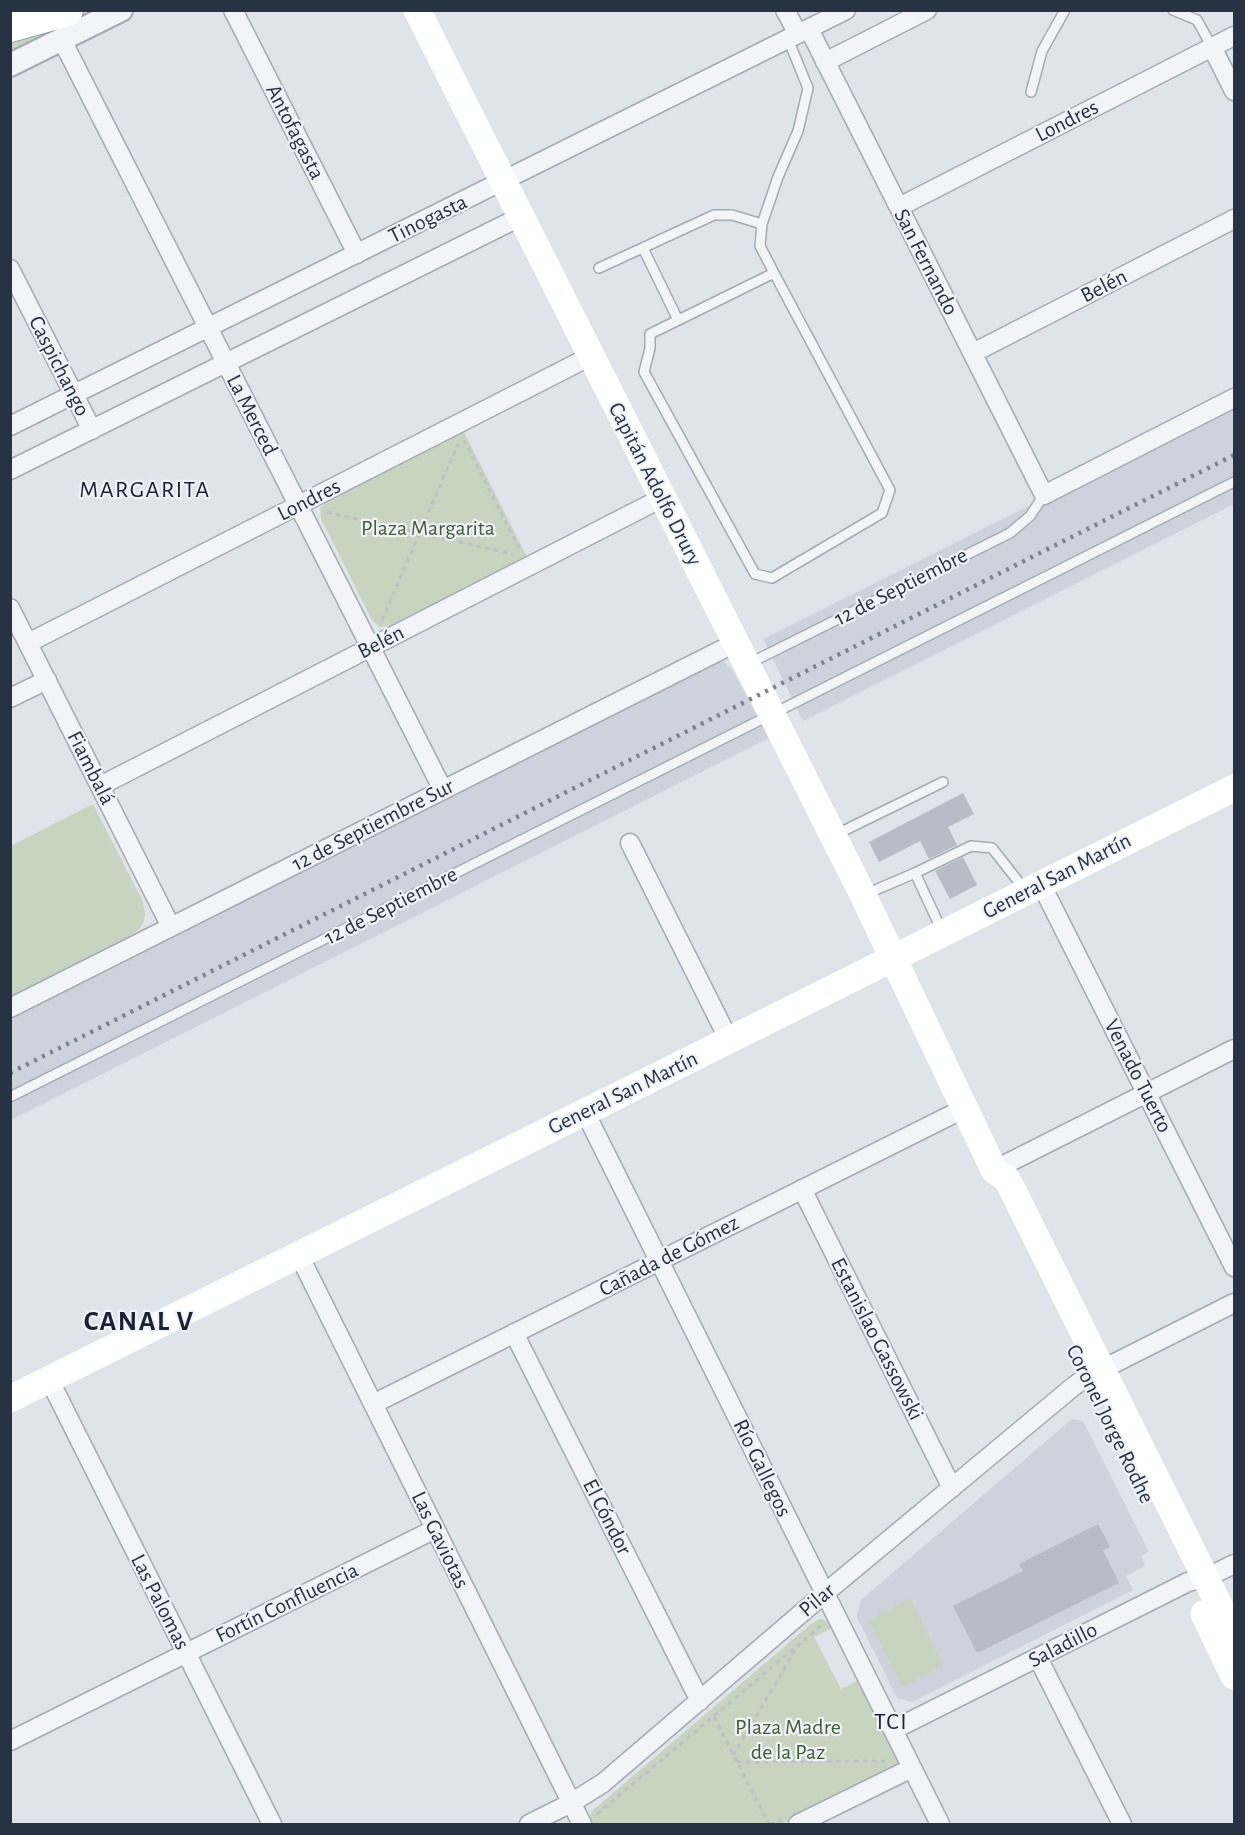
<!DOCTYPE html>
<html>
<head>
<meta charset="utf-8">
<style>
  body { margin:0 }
  #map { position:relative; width:1245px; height:1835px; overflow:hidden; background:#dfe4ea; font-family:"Alegreya Sans",sans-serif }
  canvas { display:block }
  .frame { position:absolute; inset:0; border:12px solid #273242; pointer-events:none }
</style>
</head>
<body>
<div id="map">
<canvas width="1245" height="1835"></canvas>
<div class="frame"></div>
</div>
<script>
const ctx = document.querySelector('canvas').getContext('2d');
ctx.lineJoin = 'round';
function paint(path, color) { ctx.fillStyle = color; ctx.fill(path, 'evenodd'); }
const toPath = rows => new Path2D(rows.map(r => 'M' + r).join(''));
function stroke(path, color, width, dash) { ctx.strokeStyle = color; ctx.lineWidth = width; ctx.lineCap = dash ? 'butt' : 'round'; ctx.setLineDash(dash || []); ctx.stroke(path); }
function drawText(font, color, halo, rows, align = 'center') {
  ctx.font = font + ' "Alegreya Sans",sans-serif'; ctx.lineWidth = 4.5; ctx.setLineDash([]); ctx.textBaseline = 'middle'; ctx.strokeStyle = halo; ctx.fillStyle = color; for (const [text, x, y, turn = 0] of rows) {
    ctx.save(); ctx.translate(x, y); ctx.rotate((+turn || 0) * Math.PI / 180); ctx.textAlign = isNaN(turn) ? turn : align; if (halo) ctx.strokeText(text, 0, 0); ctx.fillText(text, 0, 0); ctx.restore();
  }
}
paint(toPath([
  [1234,403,1234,504,803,721,763,639],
  [719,662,724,662,732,669,769,738,11,1120,11,1018,708,665],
  [1072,1419,1083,1421,1149,1552,1141,1556,1145,1566,1126,1576,1133,1590,912,1702,897,1698,857,1617,861,1600]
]), '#cdd3dc');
paint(toPath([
  [92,11,103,11,11,56,10,34],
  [464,432,527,557,390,626,380,627,372,620,321,519,320,508,328,501],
  [93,804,143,902,145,915,144,921,141,927,132,935,11,997,11,846],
  [910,1599,943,1666,902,1687,869,1620],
  [820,1619,828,1621,832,1628,814,1637,837,1681,841,1689,859,1680,899,1761,895,1767,782,1824,589,1824,588,1819,592,1811,812,1623]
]), '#c6d4c0');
paint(toPath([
  [963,793,974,814,948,827,957,845,929,859,920,841,879,862,869,842],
  [963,857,977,885,950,899,935,871],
  [1098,1524,1110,1547,1103,1550,1119,1583,977,1653,953,1606,1023,1571,1019,1564]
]), '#b6bdc7');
const service = toPath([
  [1173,10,1197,20,1212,47],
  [1031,92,1042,51,1065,10],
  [643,248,678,320],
  [599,268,714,215,732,215,762,224],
  [774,273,650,334,650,348,644,372,755,574,772,578,882,513,890,490,774,273,760,246,762,224,778,177,798,131,808,88,788,39],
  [750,663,1010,533,1030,516,1044,495],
  [835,835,943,782],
  [915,873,942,931],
  [866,894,915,873,971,846,992,848,1025,890],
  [10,1097,1234,482]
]);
const minor = toPath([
  [233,10,357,254],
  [785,10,798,34],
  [809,29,1044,495,1234,398],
  [62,40,443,790],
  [1212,47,1234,91],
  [825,62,927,10],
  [899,207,1234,36],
  [10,269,92,430],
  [973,353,1234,219],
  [10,426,846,10],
  [10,470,520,217],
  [10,608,171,927],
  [28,643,591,356],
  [10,698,47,680],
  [100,786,662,498],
  [630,843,729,1040],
  [1041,884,1234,1267],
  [10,1008,735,643],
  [585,1112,940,1824],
  [994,1170,1234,1049],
  [802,1189,952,1488],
  [299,1255,582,1824],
  [514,1333,700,1701],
  [49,1379,272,1824],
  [373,1404,965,1108],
  [1038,1658,1122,1824],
  [893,1730,1188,1582,1206,1578,1234,1564],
  [10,1741,435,1529],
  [529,1824,571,1803,603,1783,825,1593,1074,1386,1087,1377,1234,1303],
  [798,1824,912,1768]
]);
const tertiary = toPath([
  [10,65,121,10]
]);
const trunk = toPath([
  [10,26,67,10]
]);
stroke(service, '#a4abb4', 12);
stroke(minor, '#a4abb4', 21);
stroke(tertiary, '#a4abb4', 26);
stroke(trunk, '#8592a1', 34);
stroke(toPath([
  [464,440,521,552],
  [327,512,513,554],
  [382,620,458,444],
  [714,1717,769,1824],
  [733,1755,798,1646],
  [737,1762,886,1761],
  [597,1814,822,1625],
  [770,1824,782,1819]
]), '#bdc2c8', 3, [4.5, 4.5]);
stroke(service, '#f2f4f7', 9);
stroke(minor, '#f2f4f7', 18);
stroke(tertiary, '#f2f4f7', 22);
stroke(toPath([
  [417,10,863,895,994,1170,1006,1178,1011,1187,1234,1635],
  [10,1399,1234,788],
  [1204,1614,1234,1676]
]), '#fff', 27);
stroke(trunk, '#fff', 32);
stroke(toPath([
  [10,1073,1234,455]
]), '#778494', 4.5, [3, 6]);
drawText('22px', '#273242', '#eff3f7', [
  ["Londres",1067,121,-27],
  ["Antofagasta",295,132,63],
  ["Tinogasta",428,219,-26],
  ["San Fernando",926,262,63],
  ["Belén",1104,286,-27],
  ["Caspichango",59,366,63],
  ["La Merced",252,415,63],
  ["Capitán Adolfo Drury",655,484,63],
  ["Londres",309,500,-27],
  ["12 de Septiembre",901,587,-27],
  ["Belén",381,642,-27],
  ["Fiambalá",91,768,63],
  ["12 de Septiembre Sur",373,825,-27],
  ["General San Martín",1057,876,-27],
  ["12 de Septiembre",391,906,-27],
  ["Venado Tuerto",1138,1076,63],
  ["General San Martín",623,1093,-26],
  ["Cañada de Gómez",669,1256,-27],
  ["Estanislao Gassowski",877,1339,63],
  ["Coronel Jorge Rodhe",1110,1424,64],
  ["Río Gallegos",762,1468,64],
  ["El Cóndor",607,1517,63],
  ["Las Gaviotas",440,1540,64],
  ["Pilar",817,1600,-40],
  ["Las Palomas",160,1602,63],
  ["Fortín Confluencia",287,1603,-26],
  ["Saladillo",1063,1645,-27]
]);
drawText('22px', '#3e5f33', '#eff3f7', [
  ["Plaza Margarita",428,528],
  ["Plaza Madre",788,1727],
  ["de la Paz",788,1752]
]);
ctx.letterSpacing = '1.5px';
drawText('24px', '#192333', '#eff3f7', [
  ["MARGARITA",145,490],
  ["TCI",891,1722]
]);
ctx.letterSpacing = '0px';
ctx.letterSpacing = '1.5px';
drawText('bold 28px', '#192333', '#eff3f7', [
  ["CANAL V",139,1322]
]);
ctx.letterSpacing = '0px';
</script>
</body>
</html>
